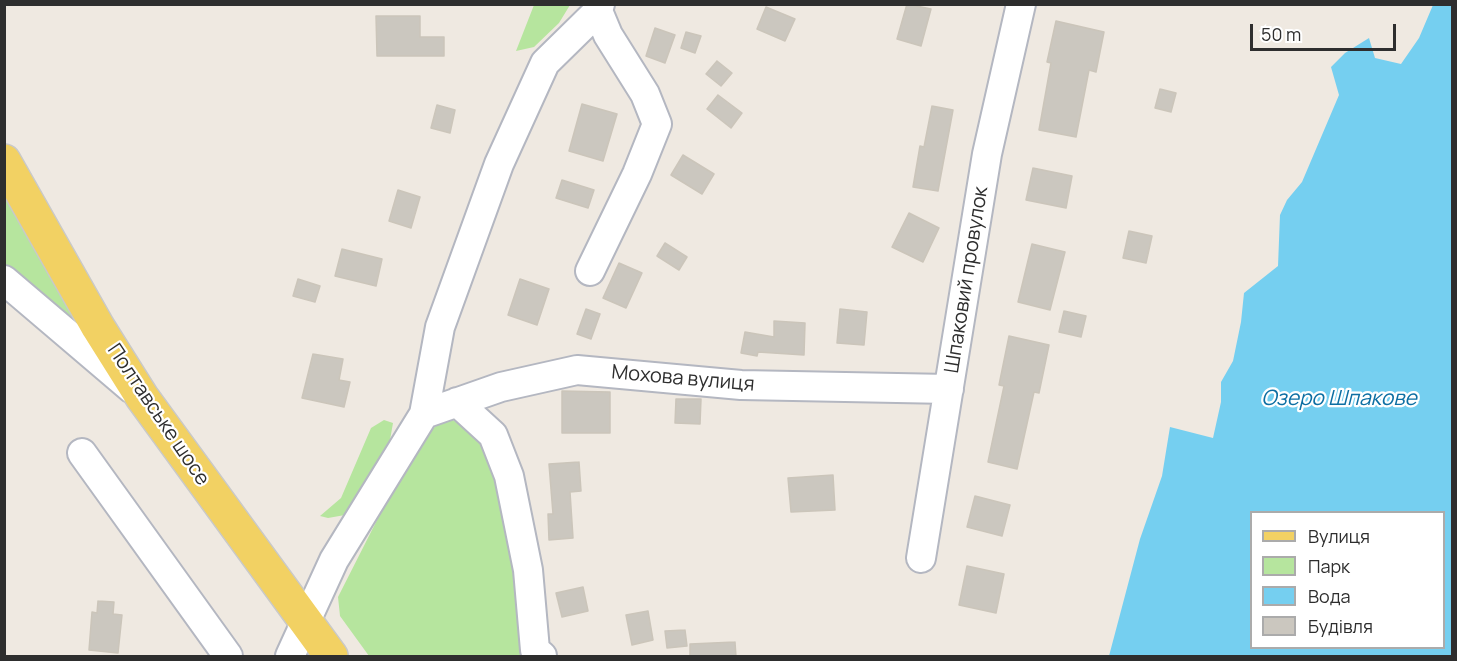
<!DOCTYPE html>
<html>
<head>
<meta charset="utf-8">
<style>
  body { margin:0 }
  #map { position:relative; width:1457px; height:661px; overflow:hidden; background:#efe9e1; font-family:Manrope,sans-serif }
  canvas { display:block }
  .frame { position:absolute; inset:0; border:6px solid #2e2e2e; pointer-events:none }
  .legend { position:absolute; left:1250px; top:511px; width:195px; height:138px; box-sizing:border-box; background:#fff; border:2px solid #ababab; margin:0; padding:8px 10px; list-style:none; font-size:18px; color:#2e2e2e }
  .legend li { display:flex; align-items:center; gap:12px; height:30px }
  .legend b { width:30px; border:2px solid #ababab }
  .scale { position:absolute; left:1250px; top:24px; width:146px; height:27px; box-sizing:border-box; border:3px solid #2e2e2e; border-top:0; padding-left:8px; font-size:18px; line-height:21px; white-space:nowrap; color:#2e2e2e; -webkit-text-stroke:4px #fff; paint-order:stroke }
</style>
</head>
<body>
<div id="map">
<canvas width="1457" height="661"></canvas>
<div class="frame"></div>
<ul class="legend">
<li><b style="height:8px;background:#f2d163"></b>Вулиця</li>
<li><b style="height:16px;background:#b6e59e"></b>Парк</li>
<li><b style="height:16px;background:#75cff0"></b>Вода</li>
<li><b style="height:16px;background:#cbc7bf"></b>Будівля</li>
</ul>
<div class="scale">50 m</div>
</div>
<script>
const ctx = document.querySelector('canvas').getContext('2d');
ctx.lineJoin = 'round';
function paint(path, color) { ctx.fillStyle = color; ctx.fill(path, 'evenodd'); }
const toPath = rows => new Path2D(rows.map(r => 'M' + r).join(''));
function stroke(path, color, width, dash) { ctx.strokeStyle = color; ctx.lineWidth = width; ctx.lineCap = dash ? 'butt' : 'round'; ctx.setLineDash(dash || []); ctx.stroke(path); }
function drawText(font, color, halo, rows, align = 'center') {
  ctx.font = font + ' Manrope,sans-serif'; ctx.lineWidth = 4.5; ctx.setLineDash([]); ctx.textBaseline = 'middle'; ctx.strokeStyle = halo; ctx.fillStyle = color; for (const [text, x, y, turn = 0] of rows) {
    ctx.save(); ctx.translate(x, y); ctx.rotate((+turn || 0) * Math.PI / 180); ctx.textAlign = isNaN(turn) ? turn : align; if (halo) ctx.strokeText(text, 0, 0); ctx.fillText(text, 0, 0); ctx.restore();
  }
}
paint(toPath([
  [534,5,570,5,559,23,534,47,516,51],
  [4,193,76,319,106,361,5,267],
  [384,420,393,423,390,440,359,504,345,515,328,518,320,516,341,498,371,428],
  [453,420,482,440,496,465,531,656,369,656,340,616,338,597,409,457,422,439,440,422]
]), '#b6e59e');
paint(toPath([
  [1433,5,1452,5,1452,656,1109,656,1140,539,1162,476,1170,427,1213,438,1221,402,1221,382,1233,361,1241,322,1244,293,1278,266,1280,215,1287,200,1302,182,1339,95,1331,67,1345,53,1369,38,1375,58,1401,64,1419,38],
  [1252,512,1444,512,1444,648,1252,648]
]), '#75cff0');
const building = toPath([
  [907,4,931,9,921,46,897,39,907,4],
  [766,7,795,19,785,41,757,29,766,7],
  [376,16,420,16,420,37,444,37,444,56,377,56,376,16],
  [1056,21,1104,32,1096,72,1089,70,1076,137,1039,130,1051,63,1047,62,1056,21],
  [655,28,675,35,665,63,646,56,655,28],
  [686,32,701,36,695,53,681,48,686,32],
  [717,61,732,73,721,86,706,74,717,61],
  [1160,89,1176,93,1171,112,1155,108,1160,89],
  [718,95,742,113,731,128,707,109,718,95],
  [582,104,617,114,603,161,569,151,582,104],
  [437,105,455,110,450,133,431,128,437,105],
  [932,106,953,110,938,191,913,187,920,146,924,147,932,106],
  [683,155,714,174,702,194,671,175,683,155],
  [1033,168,1072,176,1066,208,1026,200,1033,168],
  [562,180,594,190,588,208,556,198,562,180],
  [398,190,420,197,411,228,389,221,398,190],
  [909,213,939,228,923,262,892,247,909,213],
  [1129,231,1152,236,1146,263,1123,258,1129,231],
  [665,243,687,257,679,270,657,256,665,243],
  [1032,244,1065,252,1050,310,1018,302,1032,244],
  [342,249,382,259,376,286,335,276,342,249],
  [619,263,642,273,626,308,603,298,619,263],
  [298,279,320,286,315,302,293,296,298,279],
  [520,279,549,289,537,325,508,315,520,279],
  [586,309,600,314,591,339,577,334,586,309],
  [840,309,867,312,864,345,837,343,840,309],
  [1064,311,1086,316,1081,337,1059,332,1064,311],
  [774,321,805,323,804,355,758,352,757,356,741,353,745,332,774,337,774,321],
  [1009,336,1049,345,1039,393,1034,392,1017,469,988,462,1004,386,999,385,1009,336],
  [313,354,343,359,339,380,350,382,344,407,302,398,313,354],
  [562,391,610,392,610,433,562,433,562,391],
  [676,399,701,399,700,424,675,423,676,399],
  [579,462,581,491,570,492,573,538,549,540,548,514,553,514,549,464,579,462],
  [833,475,835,510,791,512,788,478,833,475],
  [975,496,1010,505,1002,536,967,527,975,496],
  [967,566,1004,574,996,613,959,605,967,566],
  [583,587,588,611,562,617,556,593,583,587],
  [98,601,114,602,113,614,122,615,118,653,89,650,92,612,97,613,98,601],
  [648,611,653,640,632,645,626,615,648,611],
  [685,630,687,646,667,648,665,631,685,630],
  [735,642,736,657,690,657,690,644,735,642]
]);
paint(building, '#cbc7bf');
stroke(building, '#cbc5ba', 1.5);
const minor = toPath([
  [590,271,637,174,657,124,645,94,608,35,598,11],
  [4,280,131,388],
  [457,402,493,435,509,476,528,570,535,650,542,656],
  [424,414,501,387,577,370,741,385,949,389],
  [82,453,228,656],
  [921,558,987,154,1021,4],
  [290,656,334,560,424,414,440,327,499,164,545,63,598,11,600,4]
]);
const major = toPath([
  [4,161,98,327,142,397,331,656]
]);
stroke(minor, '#b4b7c1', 32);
stroke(major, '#c9c9c9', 36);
stroke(minor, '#fff', 28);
stroke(major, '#f2d163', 33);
drawText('20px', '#2e2e2e', '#fff', [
  ["Шпаковий провулок",967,280,-81],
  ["Мохова вулиця",683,379,5],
  ["Полтавське шосе",158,415,56]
]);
drawText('italic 21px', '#0d6fa3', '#fff', [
  ["Озеро Шпакове",1339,399]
]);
</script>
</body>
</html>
